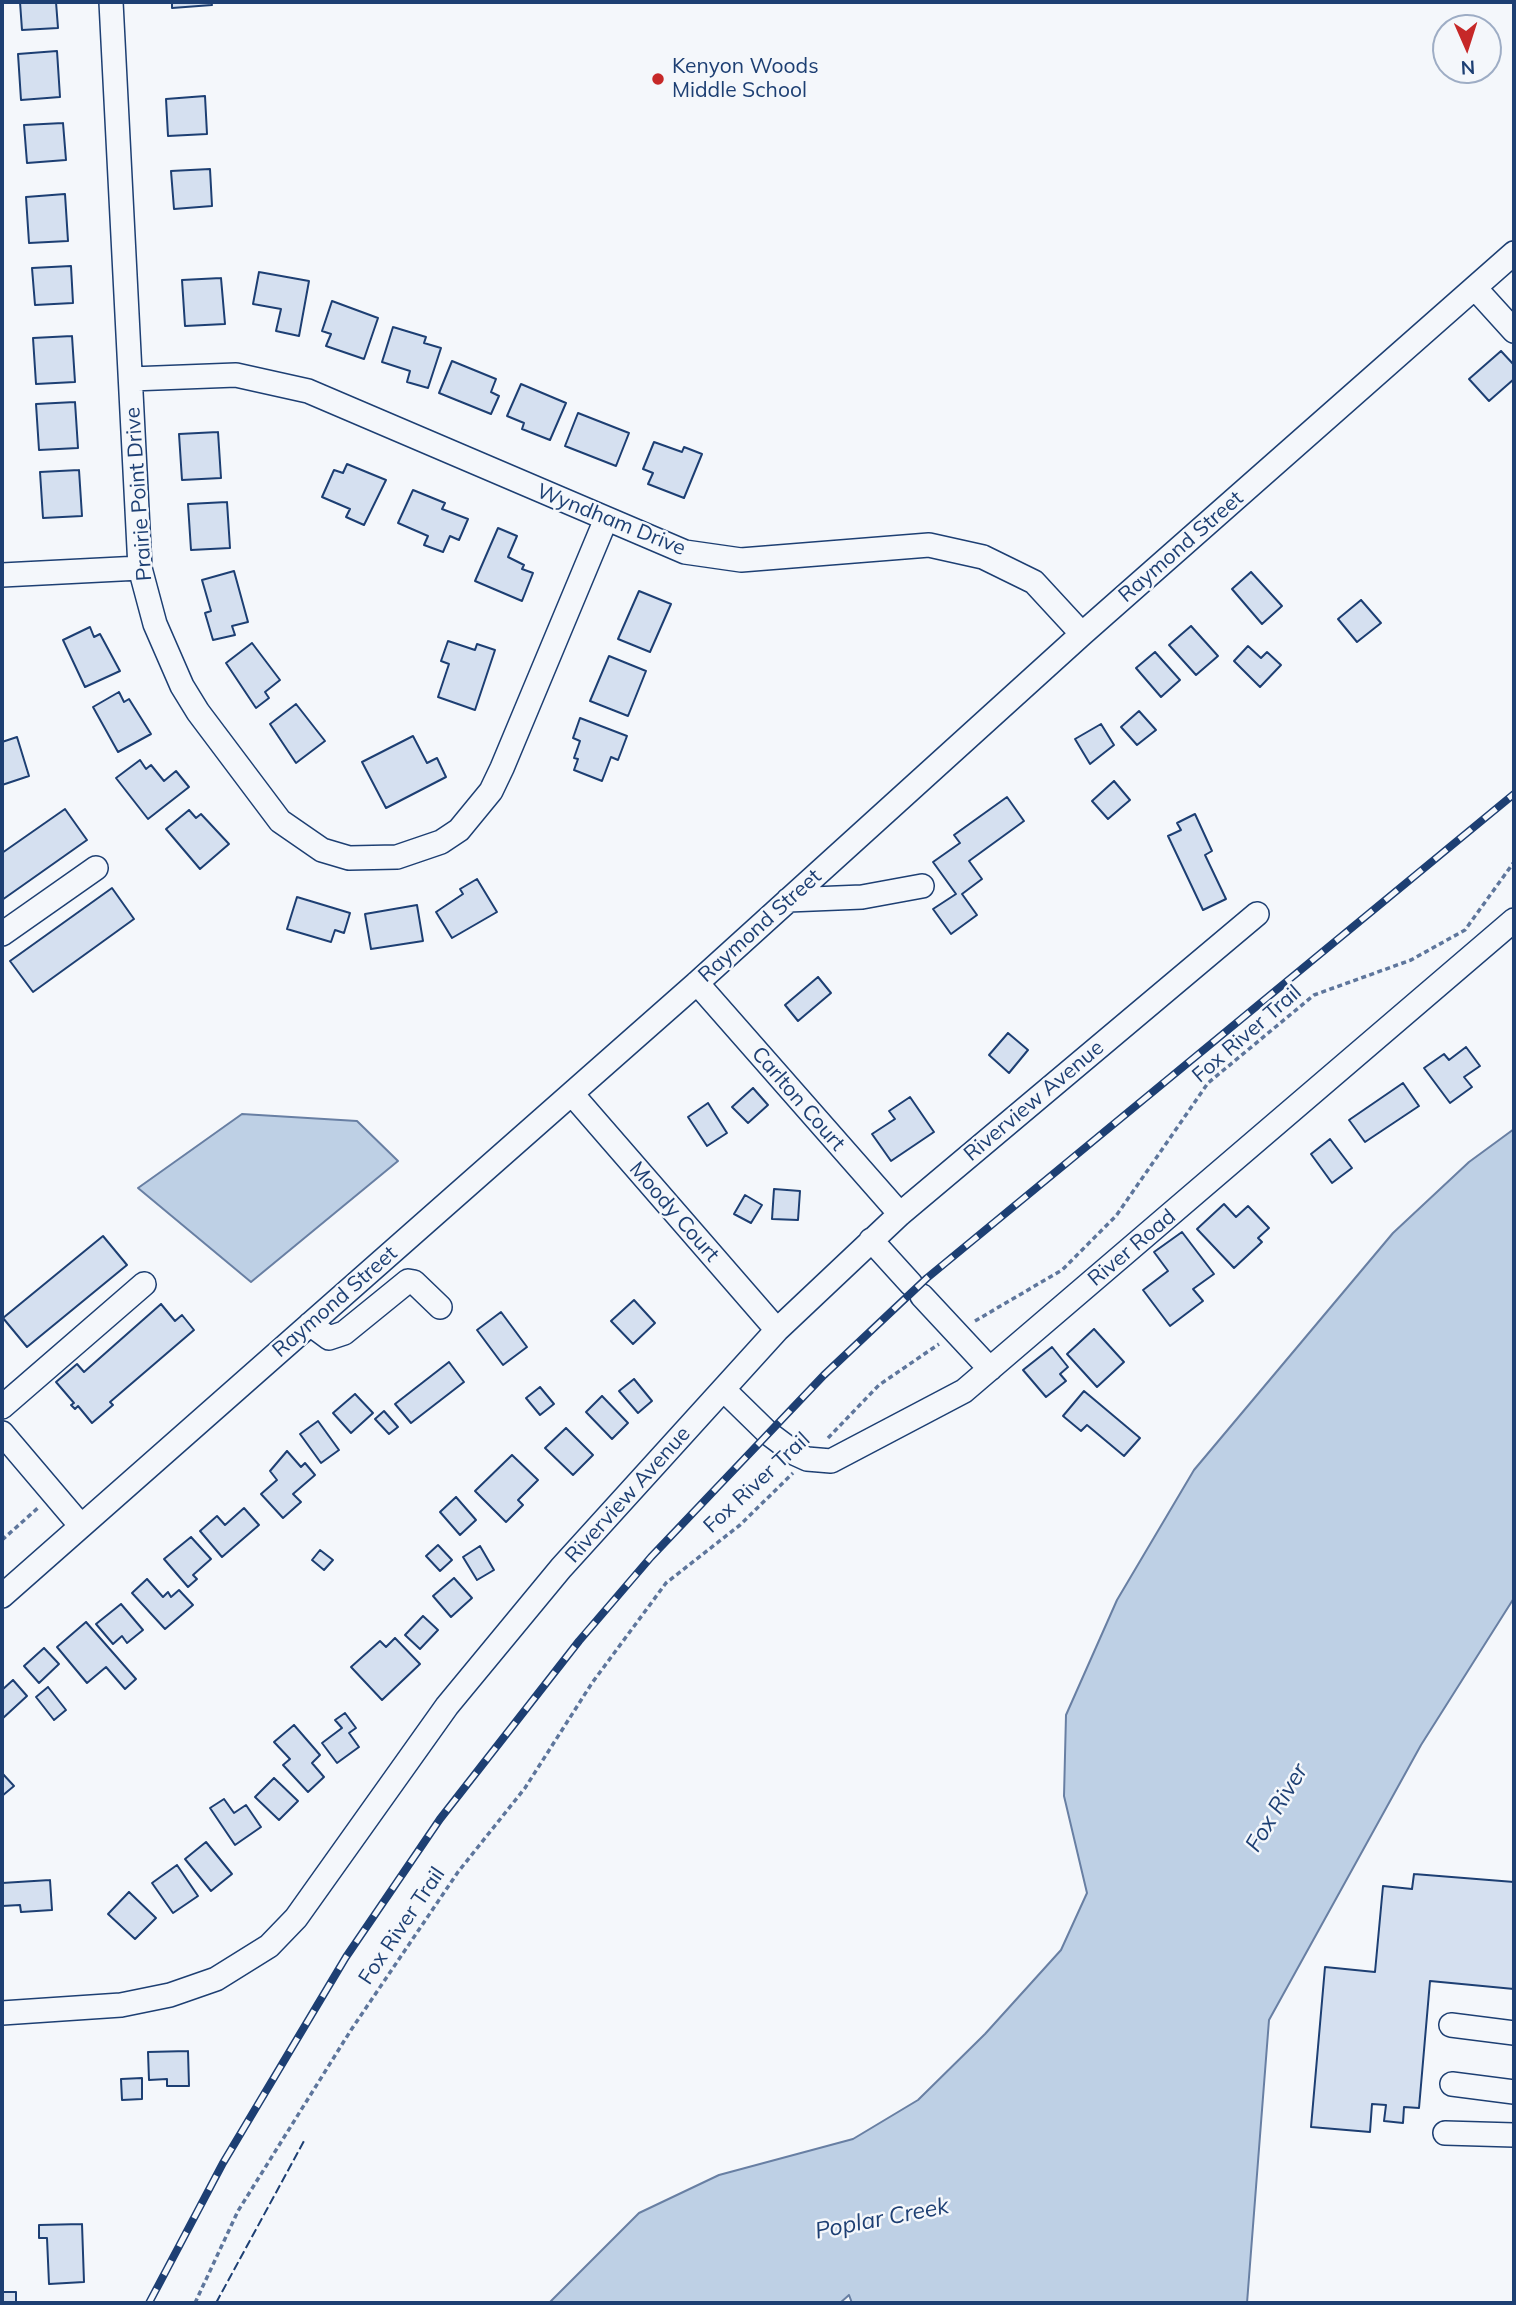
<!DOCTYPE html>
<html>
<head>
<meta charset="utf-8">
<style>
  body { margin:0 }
  #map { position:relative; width:1516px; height:2305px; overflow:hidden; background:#f4f7fb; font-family:Mulish,sans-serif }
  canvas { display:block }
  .frame { position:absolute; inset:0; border:4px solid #1d3f73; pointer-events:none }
  .north { position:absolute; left:1432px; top:14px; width:70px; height:70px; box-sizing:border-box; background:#f4f7fb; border:2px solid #9eadc5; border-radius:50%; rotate:177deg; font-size:19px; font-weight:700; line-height:28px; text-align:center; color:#1d3f73 }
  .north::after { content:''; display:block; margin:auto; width:24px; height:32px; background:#c62828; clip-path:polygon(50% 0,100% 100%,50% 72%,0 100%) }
</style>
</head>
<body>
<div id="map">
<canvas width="1516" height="2305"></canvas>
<div class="frame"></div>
<div class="north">N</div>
</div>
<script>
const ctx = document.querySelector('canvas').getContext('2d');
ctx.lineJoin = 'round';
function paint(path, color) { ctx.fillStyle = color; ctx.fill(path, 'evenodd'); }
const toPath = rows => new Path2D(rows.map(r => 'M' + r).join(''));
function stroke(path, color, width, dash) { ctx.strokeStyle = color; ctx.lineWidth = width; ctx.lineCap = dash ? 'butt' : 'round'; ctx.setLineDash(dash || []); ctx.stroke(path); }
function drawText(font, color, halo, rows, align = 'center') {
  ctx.font = font + ' Mulish,sans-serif'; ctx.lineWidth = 5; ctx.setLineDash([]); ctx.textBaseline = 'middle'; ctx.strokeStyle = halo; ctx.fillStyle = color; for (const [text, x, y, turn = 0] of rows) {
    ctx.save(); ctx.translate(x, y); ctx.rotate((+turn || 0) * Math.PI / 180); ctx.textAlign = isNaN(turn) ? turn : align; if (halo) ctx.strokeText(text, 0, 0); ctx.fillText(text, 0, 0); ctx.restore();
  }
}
const water = toPath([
  [242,1114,357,1121,398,1161,251,1282,138,1188,242,1114],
  [1514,1129,1514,1598,1421,1745,1269,2020,1247,2303,852,2303,849,2295,840,2303,549,2303,639,2213,719,2175,853,2139,918,2100,985,2034,1061,1950,1087,1893,1064,1796,1066,1715,1117,1600,1194,1470,1393,1233,1469,1162,1514,1129]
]);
paint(water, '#bed0e5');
stroke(water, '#687fa3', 2);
const building = toPath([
  [20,2,56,2,58,28,22,30,20,2],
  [172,2,211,2,212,5,172,8,172,2],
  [57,51,60,97,21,100,18,54,57,51],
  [205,96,207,134,168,136,166,99,205,96],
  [63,123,66,160,27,163,24,125,63,123],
  [210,169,212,206,174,209,171,171,210,169],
  [65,194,68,241,29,243,26,197,65,194],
  [71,266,73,303,35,305,32,268,71,266],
  [259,272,309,281,299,336,276,331,281,309,253,304,259,272],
  [221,278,225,324,185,326,182,280,221,278],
  [332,301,378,318,364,359,326,346,331,334,322,331,332,301],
  [393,327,426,337,424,343,441,348,428,388,407,382,410,371,382,362,393,327],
  [72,336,75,382,36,384,33,338,72,336],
  [1501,351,1514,365,1514,379,1489,401,1469,379,1501,351],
  [452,361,496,379,491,392,499,396,491,414,439,393,452,361],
  [521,384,566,403,550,440,522,429,524,423,507,416,521,384],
  [75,402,78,448,39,450,36,404,75,402],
  [578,413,629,433,616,466,565,446,578,413],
  [218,432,221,478,182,480,179,434,218,432],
  [654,442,682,452,684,447,702,454,684,498,648,484,653,473,643,469,654,442],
  [347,464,386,480,364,525,346,517,350,509,322,497,334,470,343,473,347,464],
  [79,470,82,516,43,518,40,472,79,470],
  [413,490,445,503,442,509,468,519,459,540,450,536,443,552,424,545,428,536,398,523,413,490],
  [227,502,230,548,191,550,188,504,227,502],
  [498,528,517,536,508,557,524,565,522,569,533,573,522,601,475,581,498,528],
  [234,571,248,622,232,626,235,635,213,640,205,613,211,611,202,580,234,571],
  [1251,572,1282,606,1262,624,1232,589,1251,572],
  [639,591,671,604,650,652,618,639,639,591],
  [1361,600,1381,623,1357,642,1338,619,1361,600],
  [1191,626,1218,656,1196,675,1169,645,1191,626],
  [90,627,94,637,100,634,120,671,85,687,63,640,90,627],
  [448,641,475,650,477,644,495,650,475,710,438,697,449,664,441,661,448,641],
  [252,643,280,680,265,692,269,698,256,708,226,663,252,643],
  [1248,646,1261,658,1267,652,1281,665,1260,687,1234,661,1248,646],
  [1155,652,1180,680,1161,697,1136,668,1155,652],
  [609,656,646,671,628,716,590,701,609,656],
  [119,692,124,702,129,699,151,734,118,752,93,707,119,692],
  [296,704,325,741,296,763,270,724,296,704],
  [1139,711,1156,730,1137,745,1121,727,1139,711],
  [580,718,627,736,618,760,611,757,602,781,574,770,578,759,574,758,580,741,573,738,580,718],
  [1101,724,1114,745,1090,764,1075,739,1101,724],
  [413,736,427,763,437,758,446,777,386,808,362,762,413,736],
  [17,737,29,776,2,785,2,742,17,737],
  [140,760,146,769,151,765,164,781,176,771,189,787,148,819,116,778,140,760],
  [1114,781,1130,800,1108,819,1092,801,1114,781],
  [1007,797,1024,821,969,861,982,879,962,894,977,915,951,934,933,909,956,894,933,862,960,843,954,835,1007,797],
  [65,809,87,840,2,900,2,853,65,809],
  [189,810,196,818,201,814,229,844,200,869,166,829,189,810],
  [1195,814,1212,851,1205,855,1226,899,1203,910,1168,836,1181,830,1177,823,1195,814],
  [477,879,497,912,452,938,436,912,463,894,460,889,477,879],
  [112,888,134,919,33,992,10,961,112,888],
  [297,897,350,913,344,933,335,930,331,942,287,929,297,897],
  [417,905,423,941,371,949,365,914,417,905],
  [818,977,831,993,798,1021,785,1005,818,977],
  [1008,1033,1028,1050,1009,1073,989,1055,1008,1033],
  [1466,1047,1480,1066,1464,1077,1472,1087,1450,1103,1424,1068,1444,1054,1449,1060,1466,1047],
  [1403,1083,1419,1106,1365,1142,1349,1120,1403,1083],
  [753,1088,768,1105,748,1123,732,1107,753,1088],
  [910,1097,934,1132,891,1161,872,1134,895,1119,889,1111,910,1097],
  [708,1103,727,1133,707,1146,688,1117,708,1103],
  [1330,1139,1352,1168,1332,1183,1311,1154,1330,1139],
  [774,1189,800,1191,798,1220,772,1219,774,1189],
  [745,1195,762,1205,751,1223,734,1214,745,1195],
  [1224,1204,1236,1217,1248,1206,1269,1228,1258,1238,1262,1242,1234,1268,1197,1229,1224,1204],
  [1182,1232,1214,1274,1193,1289,1203,1301,1170,1326,1143,1290,1168,1271,1154,1252,1182,1232],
  [103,1236,127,1265,27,1347,3,1318,103,1236],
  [634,1300,655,1323,633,1344,611,1321,634,1300],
  [161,1304,175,1321,182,1315,194,1330,110,1402,113,1405,92,1423,78,1406,75,1409,71,1405,74,1403,56,1382,77,1364,84,1372,161,1304],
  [501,1312,527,1347,503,1365,477,1330,501,1312],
  [1094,1329,1124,1362,1097,1387,1067,1354,1094,1329],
  [1052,1347,1068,1367,1060,1374,1066,1381,1046,1397,1023,1370,1052,1347],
  [449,1362,464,1382,411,1423,395,1404,449,1362],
  [634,1379,652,1401,638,1413,619,1391,634,1379],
  [540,1387,554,1404,540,1415,526,1398,540,1387],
  [1084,1391,1140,1438,1124,1456,1087,1425,1081,1431,1063,1416,1084,1391],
  [355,1394,373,1413,351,1433,333,1413,355,1394],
  [602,1396,628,1423,612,1439,586,1412,602,1396],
  [384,1411,398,1427,389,1434,375,1419,384,1411],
  [318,1421,339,1450,321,1463,300,1434,318,1421],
  [566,1428,593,1455,573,1475,545,1448,566,1428],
  [287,1451,301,1467,305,1463,315,1475,293,1494,301,1502,283,1518,261,1494,277,1480,270,1471,287,1451],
  [512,1455,538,1480,518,1500,523,1505,506,1522,475,1491,512,1455],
  [456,1497,476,1520,460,1535,440,1512,456,1497],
  [244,1508,259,1525,222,1557,200,1531,217,1516,225,1525,244,1508],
  [191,1537,211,1559,193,1575,197,1579,188,1587,164,1559,191,1537],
  [438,1545,452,1560,440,1571,426,1556,438,1545],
  [480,1546,494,1570,477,1580,463,1557,480,1546],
  [320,1550,333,1560,324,1570,312,1560,320,1550],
  [454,1578,472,1598,451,1617,433,1596,454,1578],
  [147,1579,163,1597,168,1592,171,1597,179,1590,193,1605,165,1629,132,1593,147,1579],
  [121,1604,143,1630,127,1643,122,1636,113,1644,96,1624,121,1604],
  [423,1616,438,1630,420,1649,405,1635,423,1616],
  [86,1622,136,1679,125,1689,106,1667,87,1683,57,1647,86,1622],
  [395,1638,420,1664,382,1700,351,1667,380,1641,386,1647,395,1638],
  [44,1648,59,1664,39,1683,24,1666,44,1648],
  [13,1680,27,1696,2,1719,2,1690,13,1680],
  [48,1687,66,1710,54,1720,36,1697,48,1687],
  [345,1713,356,1728,349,1733,359,1747,337,1763,322,1743,342,1728,335,1720,345,1713],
  [294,1725,320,1755,312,1763,324,1777,308,1792,283,1765,290,1759,274,1742,294,1725],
  [2,1773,14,1786,2,1796,2,1773],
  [274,1778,298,1801,279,1820,255,1797,274,1778],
  [224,1799,234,1813,246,1805,261,1827,235,1845,210,1808,224,1799],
  [206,1842,232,1874,211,1891,185,1859,206,1842],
  [177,1865,198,1896,173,1913,152,1883,177,1865],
  [1414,1874,1514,1882,1514,1989,1430,1981,1419,2108,1404,2107,1403,2123,1384,2121,1386,2105,1372,2104,1370,2132,1311,2127,1325,1967,1375,1972,1383,1886,1412,1889,1414,1874],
  [50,1880,52,1910,21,1912,20,1905,2,1906,2,1883,50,1880],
  [129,1892,156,1918,135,1939,108,1914,129,1892],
  [188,2051,189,2086,167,2086,167,2079,149,2080,148,2052,188,2051],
  [142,2078,142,2099,122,2100,121,2079,142,2078],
  [82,2224,84,2282,49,2284,47,2238,39,2238,39,2225,82,2224],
  [2,2292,16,2292,16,2303,2,2303,2,2292]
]);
paint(building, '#d5e0f0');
stroke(building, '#1d3f73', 2);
const minor = toPath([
  [111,2,140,568,155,624,182,686,198,712,280,821,322,850,349,858,397,857,441,842,459,830,491,791,502,768,606,519],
  [1475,288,1514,331],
  [131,379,236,375,308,391,685,552,741,560,929,545,983,557,1034,582,1082,634],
  [2,575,140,568],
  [788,900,862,897,922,886],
  [2,934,96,868],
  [697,983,900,1214],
  [572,1094,777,1330],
  [871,1240,911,1284],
  [922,1296,990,1369],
  [310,1324,329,1338,344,1333,408,1281,414,1282,440,1307],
  [724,1390,768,1433,796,1454,807,1459,831,1461,964,1391,1514,920],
  [2,1407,144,1284],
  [2,1433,81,1526],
  [2,1596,697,983,1082,634,1514,253],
  [2,2013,121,2005,170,1995,216,1979,269,1946,296,1918,447,1706,561,1568,777,1330,900,1214,1257,914],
  [1451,2025,1514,2033],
  [1452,2084,1514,2092],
  [1445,2133,1514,2135]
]);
stroke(minor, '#1d3f73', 26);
stroke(toPath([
  [975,1321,1062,1270,1116,1216,1208,1083,1314,995,1411,960,1465,930,1514,862],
  [828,1438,879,1385,939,1344],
  [2,1540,39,1507],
  [195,2303,238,2211,351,2030,458,1872,525,1788,592,1683,666,1583,740,1525,793,1473]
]), '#5e769c', 3.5, [5, 3.5]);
stroke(minor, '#f4f7fb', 23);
const rail = toPath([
  [149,2303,223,2163,346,1957,440,1819,579,1641,651,1557,824,1375,927,1278,1514,794]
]);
stroke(rail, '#1d3f73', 8);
stroke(rail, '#f4f7fb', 5, [16]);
stroke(toPath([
  [216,2303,304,2141]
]), '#1d3f73', 2, [9, 3.5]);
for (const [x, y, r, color] of [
  [658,79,7,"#c62828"]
]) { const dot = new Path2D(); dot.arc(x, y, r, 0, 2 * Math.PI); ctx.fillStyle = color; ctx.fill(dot); stroke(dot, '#f4f7fb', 2.5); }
drawText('21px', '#1d3f73', '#f4f7fb', [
  ["Kenyon Woods",672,67],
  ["Middle School",672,91]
], 'left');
drawText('21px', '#1d3f73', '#f4f7fb', [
  ["Prairie Point Drive",139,494,-94],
  ["Wyndham Drive",611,520,22],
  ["Raymond Street",1181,547,-41],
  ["Raymond Street",760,926,-42],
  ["Fox River Trail",1247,1034,-41],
  ["Carlton Court",798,1099,49],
  ["Riverview Avenue",1034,1101,-40],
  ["Moody Court",674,1212,49],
  ["River Road",1132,1248,-40],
  ["Raymond Street",335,1302,-41],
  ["Fox River Trail",757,1483,-43],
  ["Riverview Avenue",628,1495,-48],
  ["Fox River Trail",402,1926,-56]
]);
drawText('italic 23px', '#1d3f73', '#f4f7fb', [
  ["Fox River",1277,1808,-59],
  ["Poplar Creek",882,2219,-11]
]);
</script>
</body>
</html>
